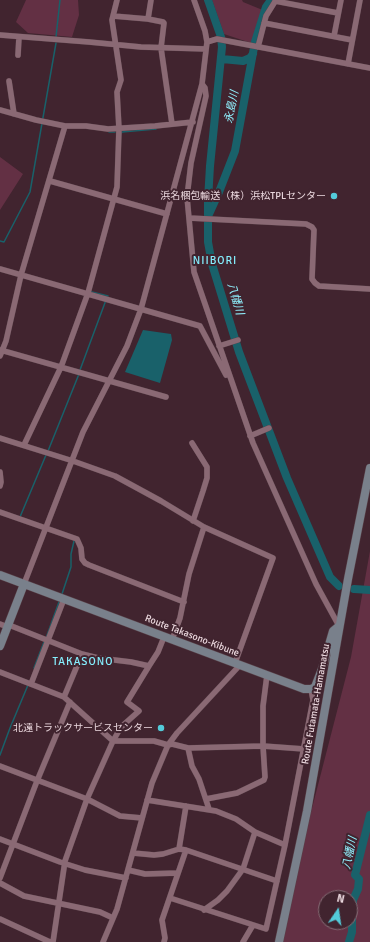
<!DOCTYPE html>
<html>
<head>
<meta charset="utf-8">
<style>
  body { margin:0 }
  #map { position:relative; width:370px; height:942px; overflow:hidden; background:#41242f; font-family:Signika,sans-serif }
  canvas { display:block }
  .north { position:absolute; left:318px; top:890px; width:40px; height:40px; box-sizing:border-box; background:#41242f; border:1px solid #856c75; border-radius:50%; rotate:13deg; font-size:11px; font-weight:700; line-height:16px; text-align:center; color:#ead7dd }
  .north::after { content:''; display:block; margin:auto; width:14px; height:18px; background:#53cbda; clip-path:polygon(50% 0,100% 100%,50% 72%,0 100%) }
</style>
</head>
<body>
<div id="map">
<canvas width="370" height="942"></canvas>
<div class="north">N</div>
</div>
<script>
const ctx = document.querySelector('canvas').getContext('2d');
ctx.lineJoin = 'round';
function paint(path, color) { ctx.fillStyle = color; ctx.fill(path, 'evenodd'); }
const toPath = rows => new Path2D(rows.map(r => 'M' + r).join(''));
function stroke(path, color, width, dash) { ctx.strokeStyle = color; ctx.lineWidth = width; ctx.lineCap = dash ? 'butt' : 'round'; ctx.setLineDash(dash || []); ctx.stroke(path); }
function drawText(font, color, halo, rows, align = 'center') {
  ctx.font = font + ' Signika,"Noto Sans JP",sans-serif'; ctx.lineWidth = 4; ctx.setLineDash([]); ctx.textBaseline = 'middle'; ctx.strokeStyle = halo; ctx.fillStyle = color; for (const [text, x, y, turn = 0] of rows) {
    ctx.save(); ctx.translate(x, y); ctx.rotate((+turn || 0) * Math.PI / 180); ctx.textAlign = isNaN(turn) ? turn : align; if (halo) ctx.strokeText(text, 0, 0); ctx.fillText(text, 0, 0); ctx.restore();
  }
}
paint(toPath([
  [26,0,78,0,79,15,72,37,28,33,16,22],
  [212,0,242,0,243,2,265,11,251,43,224,34],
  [0,157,23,174,0,210],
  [370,551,370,942,275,942,286,909,351,657],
  [326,898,350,898,350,922,326,922]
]), '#633044');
paint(toPath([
  [143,330,171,334,172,340,160,383,125,372]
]), '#19616a');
stroke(toPath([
  [56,37,60,0],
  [109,132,115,132],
  [121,134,122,132,156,129],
  [0,241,4,242,30,192,56,43],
  [91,291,92,292,108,296],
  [80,370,106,300],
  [48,451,79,374],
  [20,517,46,455],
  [62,594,71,567,71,554,74,541],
  [46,638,59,602],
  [34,668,44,642],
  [0,755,10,728,28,685]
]), '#19616a', 1.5);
stroke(toPath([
  [208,0,221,37,222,47,210,166,208,200,208,242,212,264,239,352,287,478,330,577,339,586],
  [222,59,243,61,250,58,253,54],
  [209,214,219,192,235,151,255,42,266,7,271,0],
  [354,589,370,590],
  [349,942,352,932,352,913,353,900,358,889,359,879,355,875,370,815]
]), '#19616a', 8);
const street = toPath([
  [194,0,205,31,207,42,202,84,205,88,206,96,191,163,187,197,194,272,253,443,316,584,339,626],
  [275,1,338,13],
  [113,16,148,19,151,0],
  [148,19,163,22,164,23,161,48,172,124],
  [264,23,352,40],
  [0,35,89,42,141,47,206,49],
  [334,36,341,0],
  [207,42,217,39,370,68],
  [258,47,266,16,276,0],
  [18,55,19,37],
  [348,64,360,0],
  [9,81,14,114],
  [0,110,36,120,65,126,86,126,108,129,155,126,193,122],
  [50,181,167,214],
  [189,218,306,224,312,227,314,230,312,279,315,283,319,286,370,289],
  [0,269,200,326,226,375],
  [219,346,238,340],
  [0,350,166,397],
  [0,356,6,341,21,275,65,126],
  [250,436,269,428],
  [0,438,73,461,115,476,161,501,204,527,273,558,235,663],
  [192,443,207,467,207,478,203,491,193,521],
  [24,445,61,367,88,293,117,187,119,129,117,92,121,80,112,20,117,0],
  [0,472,1,482,0,486],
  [0,512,77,539,81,548,82,559,85,563,89,565,184,602],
  [24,584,83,432,127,346,141,309,202,84],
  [0,624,8,627],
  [9,625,82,654,98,658,131,662,149,666,158,652,164,637],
  [172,640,180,618,189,574,204,527],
  [0,672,64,697,113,741,154,741,168,745,172,744,188,748,192,766,199,779,209,809],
  [31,684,64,599],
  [64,697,82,654],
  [188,748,263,746,304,749],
  [0,766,87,799,120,816,142,818],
  [206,799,237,793,264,780,265,777,263,746,263,706,267,675],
  [147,800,216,811,236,819,255,832,285,845],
  [0,839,60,862,85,870,126,878],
  [179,849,186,806],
  [133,853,154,855,163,854,179,849,186,850,277,881],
  [128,870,145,874,178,873],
  [0,878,37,781,70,702],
  [0,883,24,896,100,912,113,918],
  [170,898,266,929,285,845,313,700,311,689],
  [204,910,218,900,227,891,243,869,255,832],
  [0,919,50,942],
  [53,942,65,861,87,799,113,741,121,727,139,711,127,702,149,666],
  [103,942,117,909,152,783,168,745,177,733,240,665],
  [164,942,165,938,162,920,186,850],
  [243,942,253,925]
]);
const secondary = toPath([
  [0,575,304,689,311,689,315,687,322,669,333,631,339,626],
  [0,646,24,584],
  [279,942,307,811,348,579,370,468]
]);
stroke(street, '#59424a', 6);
stroke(secondary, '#59424a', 9);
stroke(street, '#8a6974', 5.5);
stroke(secondary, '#79808b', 8);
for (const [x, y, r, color] of [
  [334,196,4,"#53cbda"],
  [161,728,4,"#53cbda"]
]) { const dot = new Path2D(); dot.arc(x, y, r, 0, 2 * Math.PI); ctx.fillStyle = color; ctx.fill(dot); stroke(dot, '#41242f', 1.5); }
drawText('10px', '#ead7dd', '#41242f', [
  ["浜名梱包輸送（株）浜松TPLセンター",326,196],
  ["北遠トラックサービスセンター",153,728]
], 'right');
drawText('10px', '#ead7dd', '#41242f', [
  ["Route Takasono-Kibune",192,636,21],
  ["Route Futamata-Hamamatsu",316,704,-80]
]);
drawText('italic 11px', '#90f1fe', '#41242f', [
  ["永島川",232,107,-79],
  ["八幡川",235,299,73],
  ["八幡川",350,853,-78]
]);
ctx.letterSpacing = '1px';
drawText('11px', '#85effe', '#41242f', [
  ["NIIBORI",215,261],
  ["TAKASONO",83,662]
]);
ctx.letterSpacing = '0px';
</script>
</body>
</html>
